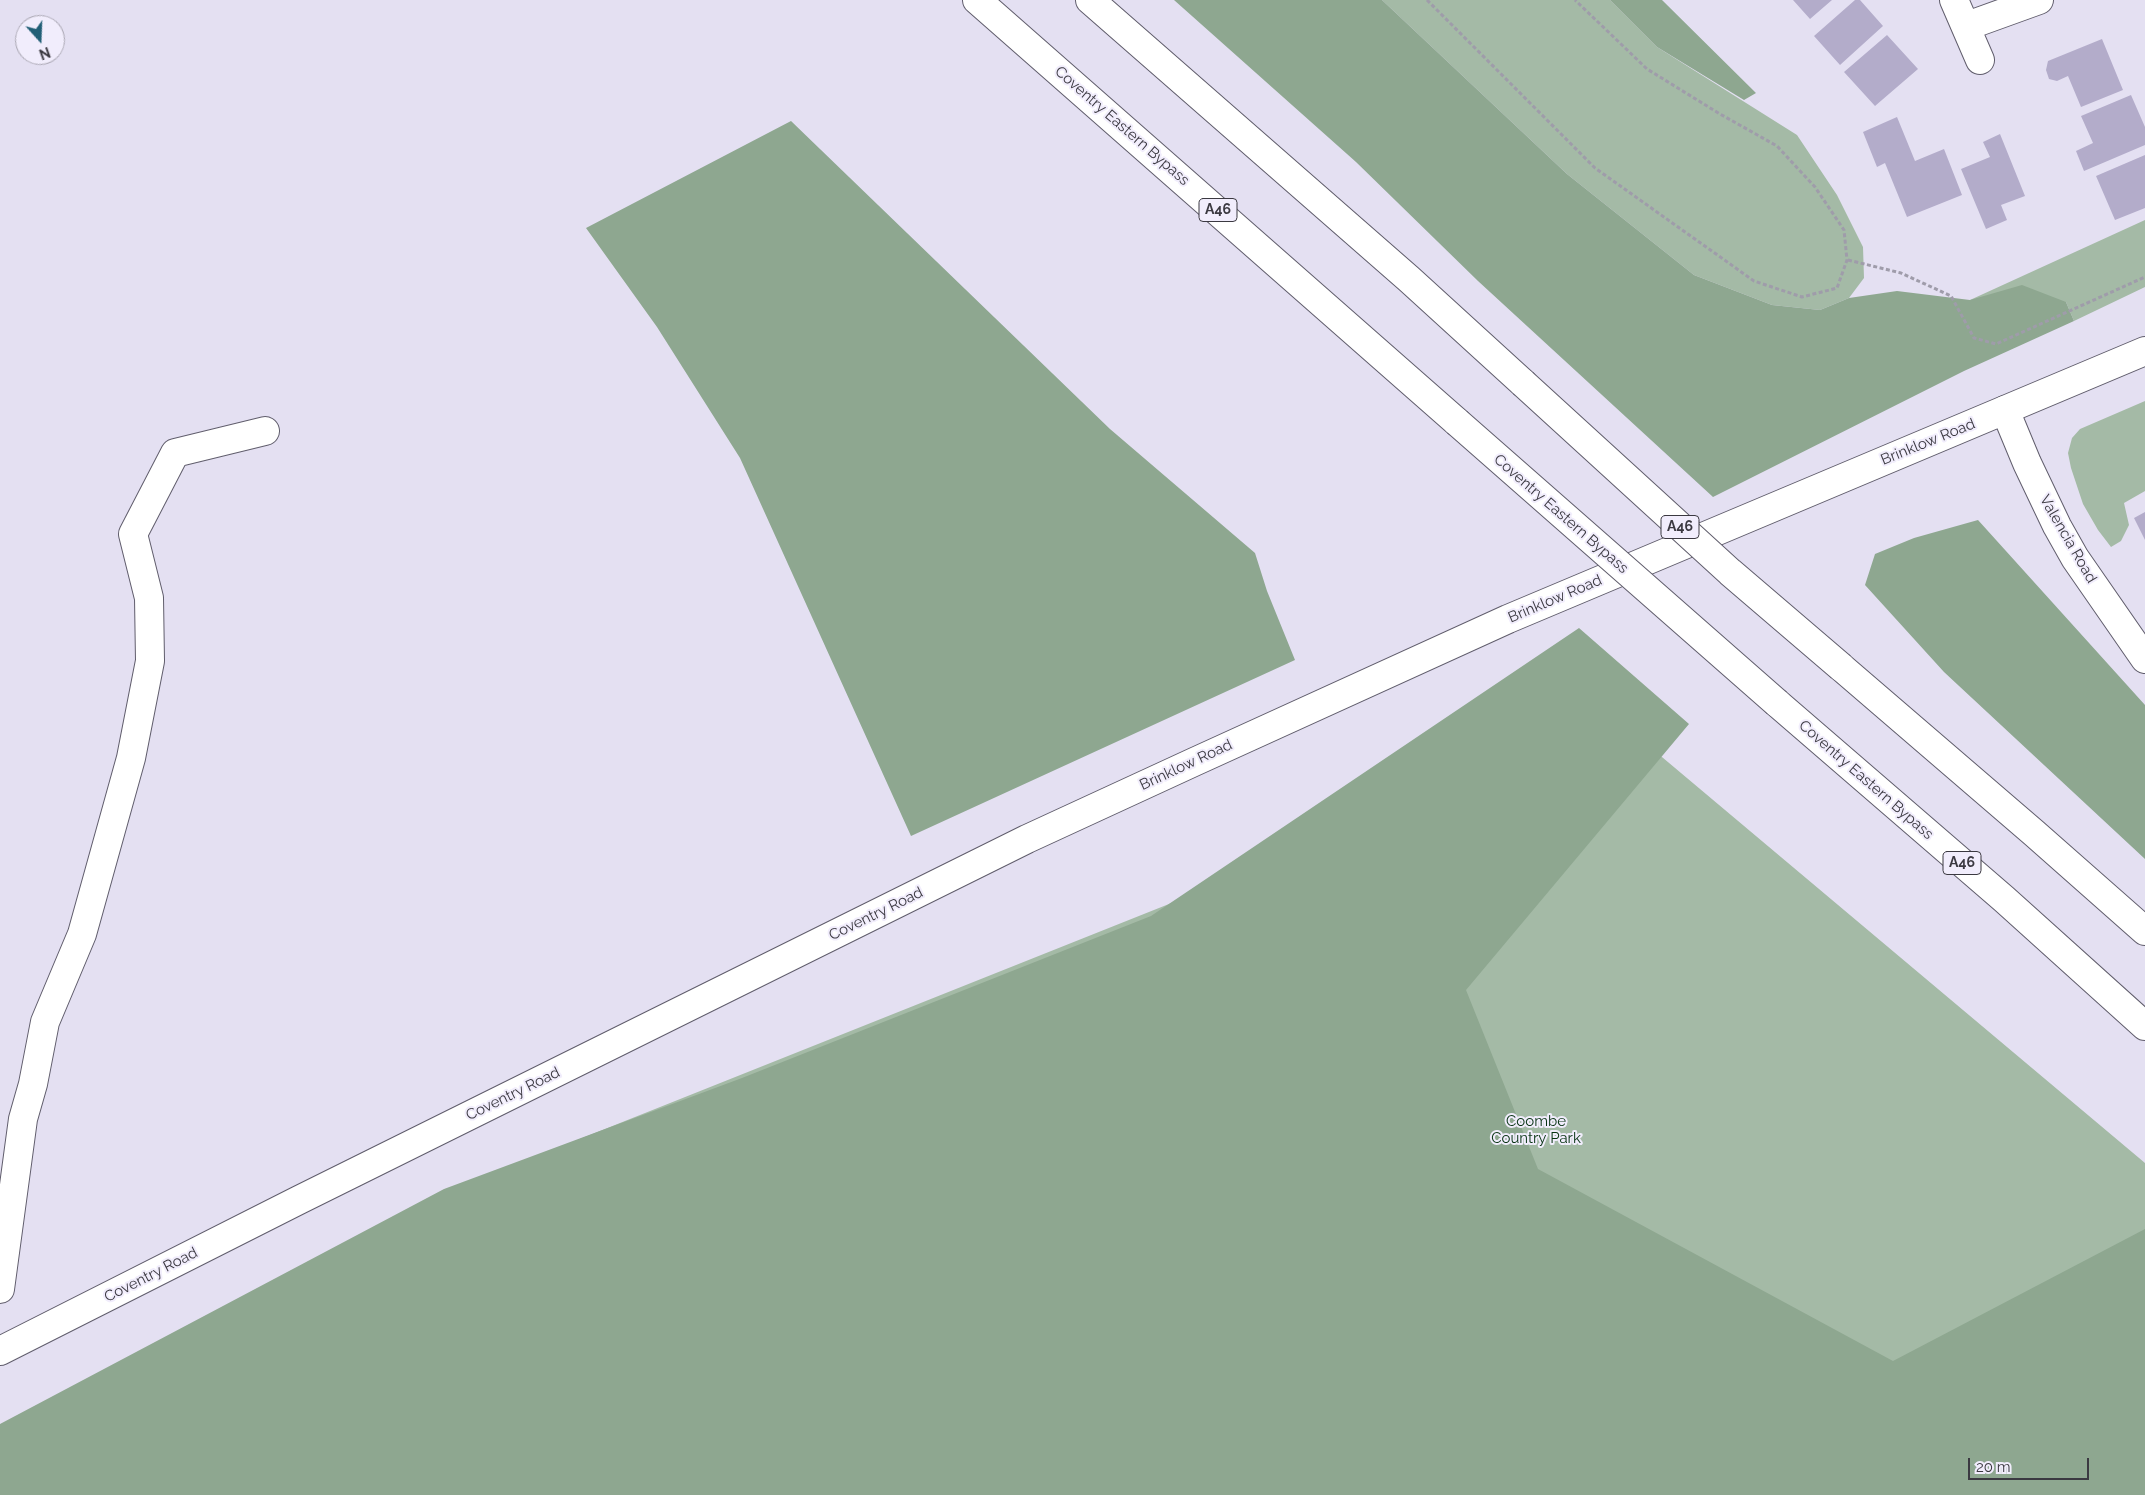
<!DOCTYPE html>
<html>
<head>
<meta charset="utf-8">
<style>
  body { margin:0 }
  #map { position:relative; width:2145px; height:1495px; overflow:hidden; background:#e4e0f2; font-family:Raleway,sans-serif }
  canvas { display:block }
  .north { position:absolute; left:15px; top:15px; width:50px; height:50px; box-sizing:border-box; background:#f1edfc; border:1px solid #a8a5b1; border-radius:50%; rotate:160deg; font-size:14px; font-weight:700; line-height:20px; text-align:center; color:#3b3941 }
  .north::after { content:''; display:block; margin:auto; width:18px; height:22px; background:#215f76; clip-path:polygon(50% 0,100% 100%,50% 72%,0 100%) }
  .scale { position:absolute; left:1968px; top:1458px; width:121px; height:22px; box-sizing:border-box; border:2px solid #3b3941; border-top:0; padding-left:6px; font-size:15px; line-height:18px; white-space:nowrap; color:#3b3941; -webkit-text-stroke:4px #f1edfc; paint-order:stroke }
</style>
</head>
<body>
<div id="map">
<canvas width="2145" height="1495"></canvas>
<div class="north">N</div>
<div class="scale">20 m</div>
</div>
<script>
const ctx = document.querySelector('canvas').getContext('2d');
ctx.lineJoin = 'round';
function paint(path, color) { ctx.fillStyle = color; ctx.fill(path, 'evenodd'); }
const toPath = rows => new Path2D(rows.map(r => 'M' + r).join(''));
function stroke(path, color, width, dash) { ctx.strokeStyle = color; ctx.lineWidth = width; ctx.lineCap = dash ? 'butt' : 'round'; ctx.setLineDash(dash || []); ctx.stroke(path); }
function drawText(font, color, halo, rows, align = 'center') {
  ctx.font = font + ' Raleway,sans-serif'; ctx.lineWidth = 4; ctx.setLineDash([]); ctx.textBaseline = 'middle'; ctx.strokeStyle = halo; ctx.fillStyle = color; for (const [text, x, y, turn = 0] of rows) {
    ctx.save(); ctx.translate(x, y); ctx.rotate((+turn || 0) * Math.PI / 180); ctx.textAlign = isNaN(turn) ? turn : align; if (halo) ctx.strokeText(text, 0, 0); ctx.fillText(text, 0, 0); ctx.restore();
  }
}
paint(toPath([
  [1382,0,1610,0,1657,47,1797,135,1837,195,1863,247,1864,278,1849,298,1820,310,1772,305,1694,275,1567,174],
  [2145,220,2145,287,2074,321,2066,302,1970,300],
  [2145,401,2145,491,2124,503,2129,525,2121,541,2111,547,2098,530,2083,504,2071,468,2068,453,2072,438,2080,429],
  [1587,694,2145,1163,2145,1495,0,1495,0,1440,452,1190,1179,900]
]), '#a4baa6');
paint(toPath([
  [1174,0,1382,0,1567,174,1694,275,1772,305,1820,310,1849,298,1897,291,1970,300,2022,285,2066,302,2074,321,1964,371,1713,497,1478,281,1356,162],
  [1610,0,1662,0,1756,93,1744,100,1657,47],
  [791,121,1110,429,1255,553,1267,591,1295,660,911,836,740,458,657,327,586,228],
  [1978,520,2145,705,2145,859,1944,672,1865,585,1875,554,1914,538],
  [1579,628,1689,724,1466,990,1538,1169,1893,1361,2145,1229,2145,1495,0,1495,0,1424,444,1189,742,1078,1151,916]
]), '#8ea790');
paint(toPath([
  [1793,0,1832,0,1810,19],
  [1855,0,1860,0,1883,26,1840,65,1814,36],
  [1887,35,1918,69,1875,106,1844,72],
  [2102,39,2123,90,2081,107,2068,76,2057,81,2049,79,2046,70,2048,61],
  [2131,95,2145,127,2145,145,2084,171,2076,151,2093,143,2081,116],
  [1897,117,1915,161,1944,149,1962,195,1907,217,1885,163,1877,167,1863,132],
  [2000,134,2025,196,2001,205,2007,220,1986,229,1961,169,1990,157,1983,142],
  [2145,155,2145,208,2115,220,2096,176],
  [2145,512,2145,540,2134,518]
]), '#b3acca');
const minor = toPath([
  [1954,0,1980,60],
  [1967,26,2039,0],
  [2005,410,2027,463,2057,526,2075,558,2145,659],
  [0,1289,23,1119,33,1084,45,1022,82,934,131,758,150,661,149,598,133,534,175,453,265,431]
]);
const major = toPath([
  [0,1351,299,1200,1027,839,1194,762,1508,619,2145,351]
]);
const highway = toPath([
  [977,0,1457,422],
  [1090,0,1409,279,1523,383],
  [1841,667,2034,833,2145,931],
  [1777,703,2004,899,2145,1026]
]);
stroke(minor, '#605d6c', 30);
stroke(major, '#605d6c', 30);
stroke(highway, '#605d6c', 30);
stroke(toPath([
  [1427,0,1595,168,1754,281,1802,297,1837,288,1847,260,1844,230,1815,187,1777,146,1720,114,1647,69,1575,0],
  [1848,260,1901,273,1951,296,1974,338,1996,344,2145,277]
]), '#9f9caa', 3, [4, 2.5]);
stroke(minor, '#fff', 28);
stroke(major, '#fff', 28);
stroke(highway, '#fff', 28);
const highwayBridge = toPath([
  [1523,383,1730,572,1841,667],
  [1457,422,1777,703]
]);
stroke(highwayBridge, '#605d6c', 30, []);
stroke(highwayBridge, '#fff', 28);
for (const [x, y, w] of [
  [1218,210,38],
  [1680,527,38],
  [1962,863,38]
]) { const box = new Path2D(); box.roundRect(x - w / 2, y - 11.5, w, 23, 4); ctx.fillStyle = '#f1edfc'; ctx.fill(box); stroke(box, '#3b3941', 1); }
drawText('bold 14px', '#3b3941', null, [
  ["A46",1218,210],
  ["A46",1680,527],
  ["A46",1962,863]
]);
drawText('15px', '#3b3941', '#f1edfc', [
  ["Coventry Eastern Bypass",1122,126,41],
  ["Brinklow Road",1928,442,-22],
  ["Coventry Eastern Bypass",1561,514,41],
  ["Valencia Road",2068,539,60],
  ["Brinklow Road",1555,599,-23],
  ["Brinklow Road",1186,765,-25],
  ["Coventry Eastern Bypass",1866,780,41],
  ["Coventry Road",876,914,-26],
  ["Coventry Road",513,1094,-26],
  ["Coventry Road",151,1275,-27]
]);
drawText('15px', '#073312', '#f1edfc', [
  ["Coombe",1536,1121],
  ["Country Park",1536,1138]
]);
</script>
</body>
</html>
